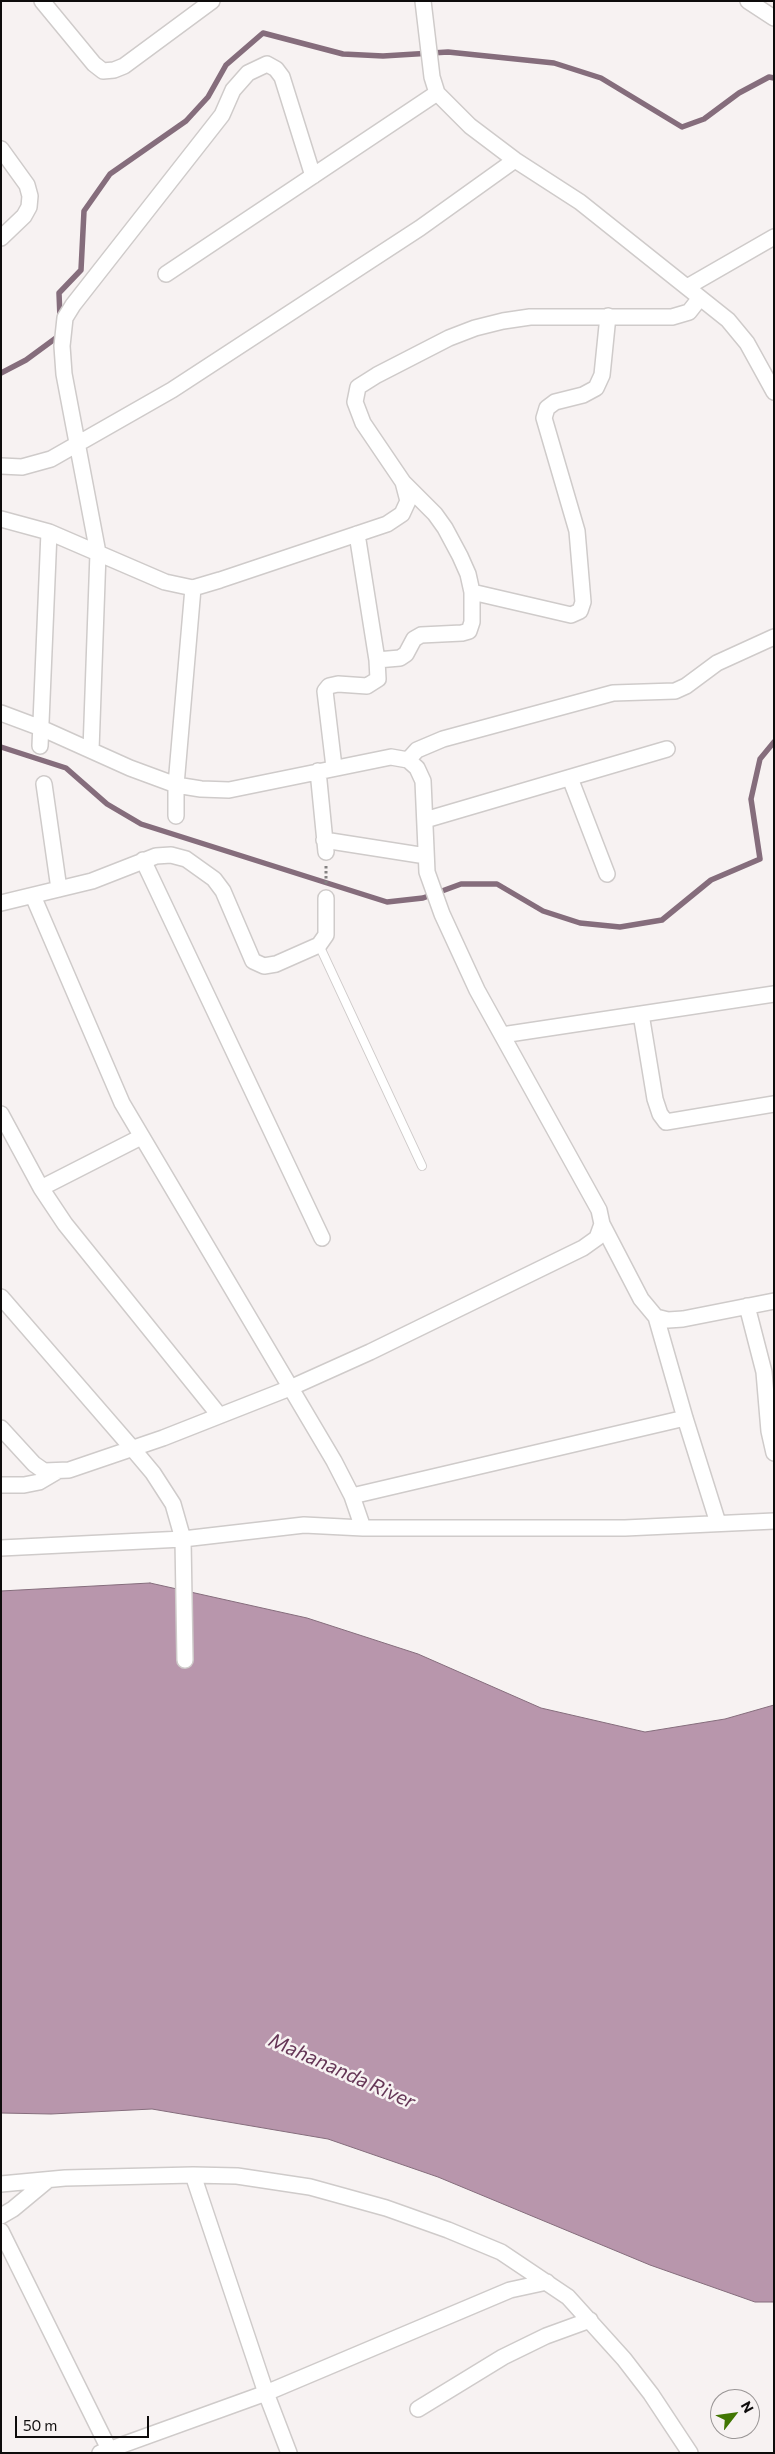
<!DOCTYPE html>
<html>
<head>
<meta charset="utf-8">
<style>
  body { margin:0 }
  #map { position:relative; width:775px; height:2454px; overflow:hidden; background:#f7f2f2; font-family:Commissioner,sans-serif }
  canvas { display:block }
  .frame { position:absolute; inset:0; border:2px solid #0e0c0c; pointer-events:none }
  .north { position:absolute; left:710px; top:2389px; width:50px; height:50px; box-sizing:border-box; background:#f7f2f2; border:1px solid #9a9696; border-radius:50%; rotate:60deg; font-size:14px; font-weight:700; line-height:20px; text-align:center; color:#0e0c0c }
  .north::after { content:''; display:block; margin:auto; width:18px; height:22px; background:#417602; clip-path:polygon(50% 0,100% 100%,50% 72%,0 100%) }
  .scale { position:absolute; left:15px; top:2416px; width:134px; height:22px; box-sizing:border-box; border:2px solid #0e0c0c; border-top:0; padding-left:6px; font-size:15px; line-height:18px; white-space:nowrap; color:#0e0c0c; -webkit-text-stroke:4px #f7f2f2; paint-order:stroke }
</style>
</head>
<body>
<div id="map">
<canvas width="775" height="2454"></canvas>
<div class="frame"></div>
<div class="north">N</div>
<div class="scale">50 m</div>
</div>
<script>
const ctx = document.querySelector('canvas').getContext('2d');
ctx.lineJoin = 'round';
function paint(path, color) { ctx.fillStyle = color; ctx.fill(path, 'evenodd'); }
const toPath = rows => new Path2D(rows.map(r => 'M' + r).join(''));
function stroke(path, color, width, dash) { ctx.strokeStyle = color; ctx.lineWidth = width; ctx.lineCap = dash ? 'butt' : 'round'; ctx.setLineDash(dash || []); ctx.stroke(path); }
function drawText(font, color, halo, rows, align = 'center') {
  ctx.font = font + ' Commissioner,sans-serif'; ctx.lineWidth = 5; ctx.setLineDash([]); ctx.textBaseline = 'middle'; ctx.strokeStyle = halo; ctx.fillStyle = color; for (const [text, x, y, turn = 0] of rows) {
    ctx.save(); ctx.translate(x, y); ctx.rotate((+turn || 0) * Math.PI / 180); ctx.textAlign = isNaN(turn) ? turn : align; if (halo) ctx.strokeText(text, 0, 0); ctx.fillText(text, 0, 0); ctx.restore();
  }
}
const water = toPath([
  [150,1583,307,1618,418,1654,541,1708,645,1732,725,1719,774,1705,774,2302,755,2302,650,2265,438,2177,328,2139,152,2109,51,2114,1,2113,1,1591,150,1583]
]);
paint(water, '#b896ac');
stroke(water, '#856d7c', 1);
stroke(toPath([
  [60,318,59,293,81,270,84,211,110,174,186,121,208,97,226,65,263,33,343,54,383,56,448,52,554,63,601,78,682,127,704,119,739,93,769,77,774,78],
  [1,373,26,360,60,335],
  [1,747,66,768,107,804,141,824,387,902,423,898,461,884,497,884,543,911,580,923,620,927,662,920,711,880,760,859,751,799,760,759,774,742]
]), '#856d7c', 5.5);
const lane = toPath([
  [319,945,422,1166]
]);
const street = toPath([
  [42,1,94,64,103,71,114,70,124,66,212,1],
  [423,1,432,77,437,93,470,126,515,160,580,202,728,320,747,343,774,392],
  [748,1,774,18],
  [1,149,27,185,30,196,29,207,24,216,1,238],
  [166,274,437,93],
  [687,287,774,237],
  [1,466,22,467,51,459,172,390,420,228,515,160],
  [1,519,49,532,165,582,193,588,220,580,387,524,402,514,408,501,403,482,363,423,355,402,358,387,377,375,449,338,475,328,503,321,530,317,672,317,689,312,700,298],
  [472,592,571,615,580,611,583,602,577,531,544,418,547,408,555,402,583,395,596,388,602,375,608,316],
  [377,660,400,658,406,654,414,639,421,635,462,633,469,631,472,622,472,592,468,574,460,556,445,528,435,514,404,483],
  [1,713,41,728,130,768,176,785,201,789,229,790,391,757,408,760,417,768,423,781,427,872,442,914,477,990,599,1210,602,1224,597,1238,583,1248,370,1352,290,1388,163,1438,69,1470,44,1471,34,1464,1,1428],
  [40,746,49,532],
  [91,750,98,553,64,374,62,346,65,318,73,305,222,115,233,90,248,73,267,64,276,69,282,77,313,176],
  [408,760,417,750,443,739,613,693,675,691,686,686,717,663,774,637],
  [334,767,325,691,329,686,338,684,367,686,378,679,377,660,357,534],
  [318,771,326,852],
  [570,778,607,874],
  [44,784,59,889],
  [176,816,176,785,193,588],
  [425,820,667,749],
  [324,840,426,856],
  [143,860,322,1238],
  [33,896,122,1103,334,1461,352,1496,363,1528],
  [1,903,92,881,156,856,171,855,186,859,214,879,223,891,253,961,264,966,276,964,319,945,326,935,326,898],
  [641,1014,655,1099,660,1114,666,1122,774,1104],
  [502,1035,774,994],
  [1,1114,41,1188,65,1224,219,1415],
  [41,1188,141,1137],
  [602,1224,641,1299,656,1317,668,1320,683,1319,774,1301],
  [1,1297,132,1448,153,1473,173,1504,183,1539,185,1660],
  [747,1306,764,1372,769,1431,774,1453],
  [656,1317,685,1418,718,1523],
  [1,1485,24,1485,39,1482,56,1472],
  [352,1496,685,1418],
  [1,1548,183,1539,304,1525,363,1528,625,1528,774,1521],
  [193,2175,266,2393,289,2453],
  [1,2184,65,2178,193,2175,237,2176,310,2187,386,2208,448,2230,501,2252,568,2297,624,2359,651,2394,690,2453],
  [1,2216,13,2209,48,2180],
  [1,2231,109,2449],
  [418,2409,503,2357,546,2336,590,2320],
  [100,2453,266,2393,510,2290,547,2282]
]);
stroke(lane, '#cfcbca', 10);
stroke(street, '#cfcbca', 18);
stroke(toPath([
  [326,866,326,884]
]), '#848181', 3, [2.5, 2.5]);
stroke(lane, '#fff', 8);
stroke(street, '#fff', 15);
drawText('italic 20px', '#653656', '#f7f2f2', [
  ["Mahananda River",342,2071,24]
]);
</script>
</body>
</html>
